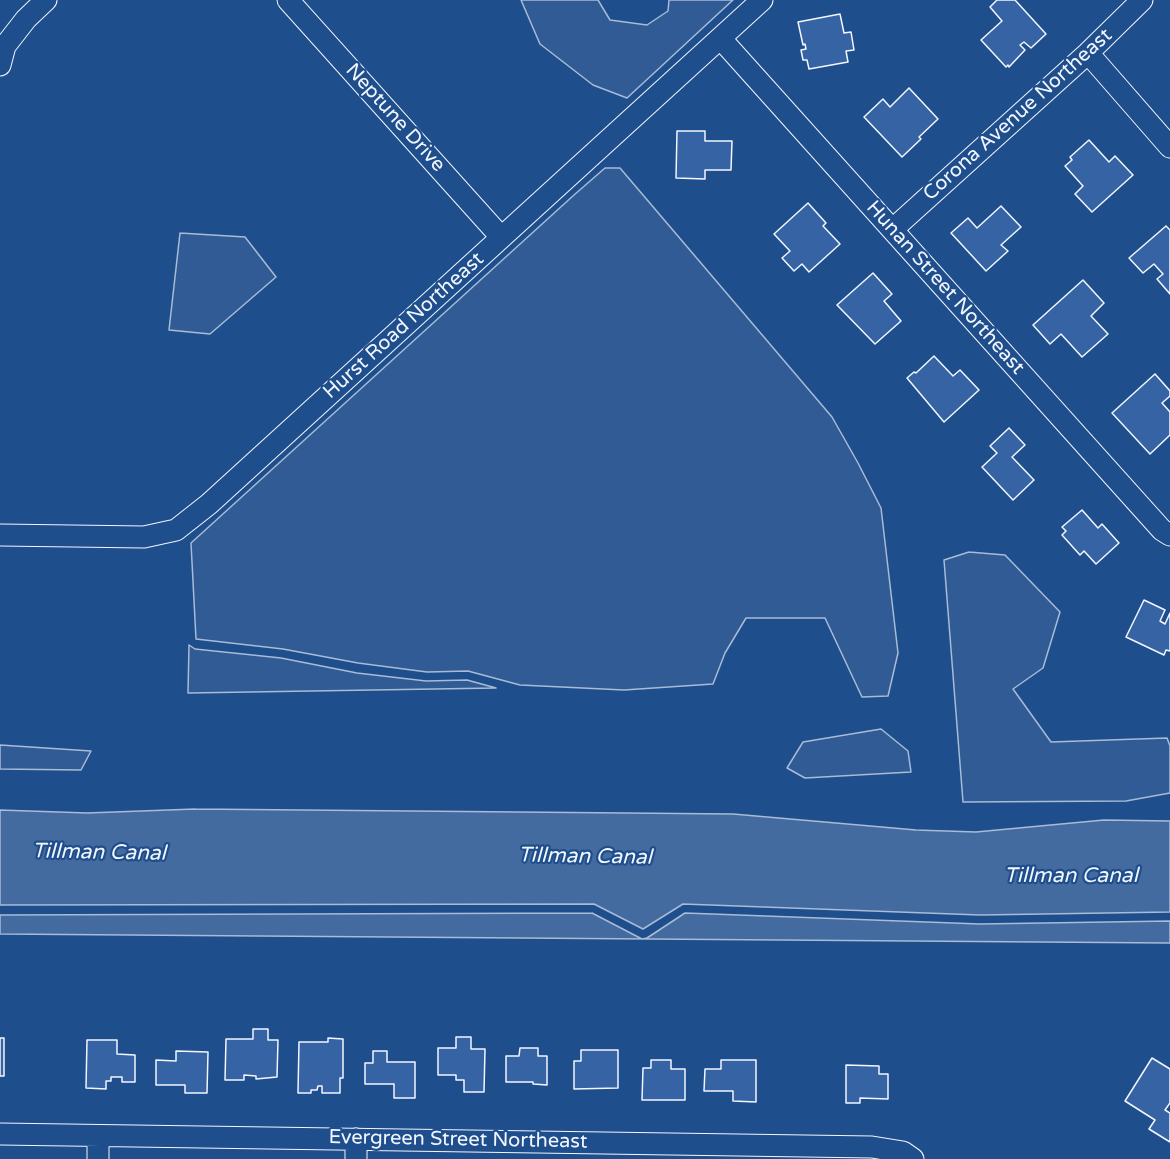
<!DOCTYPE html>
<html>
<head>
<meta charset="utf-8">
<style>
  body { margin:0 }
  canvas { display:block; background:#1f4e8c }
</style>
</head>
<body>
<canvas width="1170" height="1159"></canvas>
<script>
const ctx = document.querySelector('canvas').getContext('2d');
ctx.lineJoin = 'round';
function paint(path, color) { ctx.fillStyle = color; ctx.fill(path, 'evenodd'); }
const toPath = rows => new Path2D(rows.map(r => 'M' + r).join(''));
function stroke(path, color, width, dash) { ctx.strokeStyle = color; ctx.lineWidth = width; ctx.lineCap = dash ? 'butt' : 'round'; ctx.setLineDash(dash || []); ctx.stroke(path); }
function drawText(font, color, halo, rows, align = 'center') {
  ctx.font = font + ' "Varela Round",sans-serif'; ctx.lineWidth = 4.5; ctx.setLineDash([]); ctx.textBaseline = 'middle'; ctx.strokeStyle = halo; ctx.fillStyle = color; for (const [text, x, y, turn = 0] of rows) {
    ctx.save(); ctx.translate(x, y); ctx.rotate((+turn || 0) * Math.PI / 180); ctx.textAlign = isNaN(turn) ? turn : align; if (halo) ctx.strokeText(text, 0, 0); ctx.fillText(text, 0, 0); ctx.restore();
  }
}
const green = toPath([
  [521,0,598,0,610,20,647,25,668,11,669,0,733,0,627,98,593,85,540,44,521,0],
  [605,168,620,168,832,417,858,463,881,508,898,653,888,696,862,697,825,618,746,618,725,653,713,684,624,690,520,685,468,671,427,672,358,663,283,649,196,639,191,543,574,195,605,168],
  [180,233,245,237,276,277,210,334,169,330,180,233],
  [969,552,1005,555,1060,612,1043,668,1013,689,1051,742,1167,738,1170,746,1170,793,1126,801,963,802,944,560,969,552],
  [189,645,195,649,281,658,357,673,426,681,467,680,496,688,188,693,189,645],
  [881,729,908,751,911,772,805,778,787,768,803,742,881,729],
  [0,745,91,751,81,770,0,769,0,745]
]);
paint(green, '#305b95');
stroke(green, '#a8bbd7', 1.5);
const water = toPath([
  [195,809,733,814,916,830,976,832,1104,820,1170,821,1170,912,980,915,683,904,643,929,594,904,0,905,0,810,87,813,195,809],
  [592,913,642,939,647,938,685,913,980,924,1170,921,1170,943,0,934,0,915,592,913]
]);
paint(water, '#446ba0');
stroke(water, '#a8bbd7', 1.5);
const building = toPath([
  [997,0,1015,0,1046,34,1031,48,1024,42,1020,45,1025,50,1009,67,1008,65,1006,67,981,40,1002,21,990,7,997,0],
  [840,14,844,33,851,32,854,50,846,51,848,62,809,69,807,60,803,60,801,50,806,49,805,44,803,45,798,22,840,14],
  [909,88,938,119,919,137,921,139,902,157,864,117,883,99,890,107,909,88],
  [677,131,705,131,705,141,732,141,731,170,705,170,705,179,676,178,677,131],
  [1089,140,1109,162,1115,156,1133,175,1092,212,1075,194,1083,186,1065,166,1072,160,1070,157,1089,140],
  [808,203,826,223,823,226,840,244,809,272,802,264,794,271,782,258,790,251,774,234,808,203],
  [1001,206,1021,227,1001,245,1008,251,986,271,951,233,968,218,977,228,1001,206],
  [1166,226,1170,230,1170,294,1157,279,1163,274,1154,264,1143,273,1129,258,1166,226],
  [873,273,892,294,884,301,901,321,875,344,837,305,873,273],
  [1083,280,1104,303,1091,316,1108,334,1082,357,1061,334,1050,344,1033,325,1083,280],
  [934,356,953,376,960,370,979,390,944,422,907,378,914,372,916,373,934,356],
  [1155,374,1170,391,1170,396,1162,403,1170,412,1170,435,1150,454,1112,413,1155,374],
  [1009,428,1025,445,1012,457,1034,480,1013,500,982,467,997,453,990,446,1009,428],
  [1082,510,1098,528,1102,524,1119,543,1096,564,1084,551,1080,555,1062,535,1066,531,1062,527,1082,510],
  [1144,600,1165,610,1160,621,1165,624,1170,613,1170,651,1166,650,1164,655,1126,637,1144,600],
  [253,1029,268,1029,268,1040,278,1040,277,1077,256,1079,256,1076,244,1075,244,1080,225,1080,226,1039,253,1039,253,1029],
  [456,1037,471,1037,471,1049,485,1049,484,1092,464,1092,464,1080,456,1080,456,1075,438,1075,438,1048,456,1048,456,1037],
  [0,1038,4,1038,4,1076,0,1076,0,1038],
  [328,1038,343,1039,343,1078,340,1078,340,1093,322,1093,322,1086,318,1086,317,1090,311,1090,311,1093,298,1093,299,1042,328,1042,328,1038],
  [87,1040,117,1040,117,1054,135,1055,135,1082,122,1082,122,1077,111,1077,111,1081,106,1081,106,1089,86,1088,87,1040],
  [520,1048,538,1048,538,1056,547,1056,547,1085,533,1084,533,1082,506,1082,506,1056,519,1056,520,1048],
  [581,1050,618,1050,618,1088,574,1089,574,1061,581,1061,581,1050],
  [176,1051,208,1052,207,1093,185,1093,185,1085,156,1085,156,1060,176,1061,176,1051],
  [373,1051,387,1051,387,1062,415,1062,415,1098,394,1098,394,1084,365,1084,365,1063,373,1063,373,1051],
  [1152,1058,1170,1069,1170,1103,1165,1110,1170,1113,1170,1142,1149,1129,1155,1120,1125,1101,1152,1058],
  [651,1060,671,1060,671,1069,685,1069,685,1100,642,1100,643,1068,651,1068,651,1060],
  [721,1060,756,1060,756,1102,733,1101,733,1091,704,1091,705,1069,721,1069,721,1060],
  [846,1065,879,1066,879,1074,888,1074,888,1099,860,1098,860,1103,846,1103,846,1065]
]);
paint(building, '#3563a3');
stroke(building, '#f2f6ff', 1.5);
const minor = toPath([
  [288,0,501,237],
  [721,39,1162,530,1170,535],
  [1088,53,1170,147],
  [0,65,5,46,26,19,46,0],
  [893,229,1088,53,1142,0],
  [0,535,144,537,176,530,209,504,762,0],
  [0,1134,872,1147,903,1152,913,1159],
  [98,1159,98,1136],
  [356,1159,356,1139]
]);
stroke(minor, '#f2f6ff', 23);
stroke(minor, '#1f4e8c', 21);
drawText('20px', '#f2f6ff', '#1f4e8c', [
  ["Corona Avenue Northeast",1018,115,-42],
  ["Neptune Drive",395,118,48],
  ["Hunan Street Northeast",945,288,48],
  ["Hurst Road Northeast",404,326,-42],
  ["Evergreen Street Northeast",458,1140,1]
]);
drawText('italic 21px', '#f2f6ff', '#1f4e8c', [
  ["Tillman Canal",99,853,1],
  ["Tillman Canal",585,857,1],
  ["Tillman Canal",1071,876]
]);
</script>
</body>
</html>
